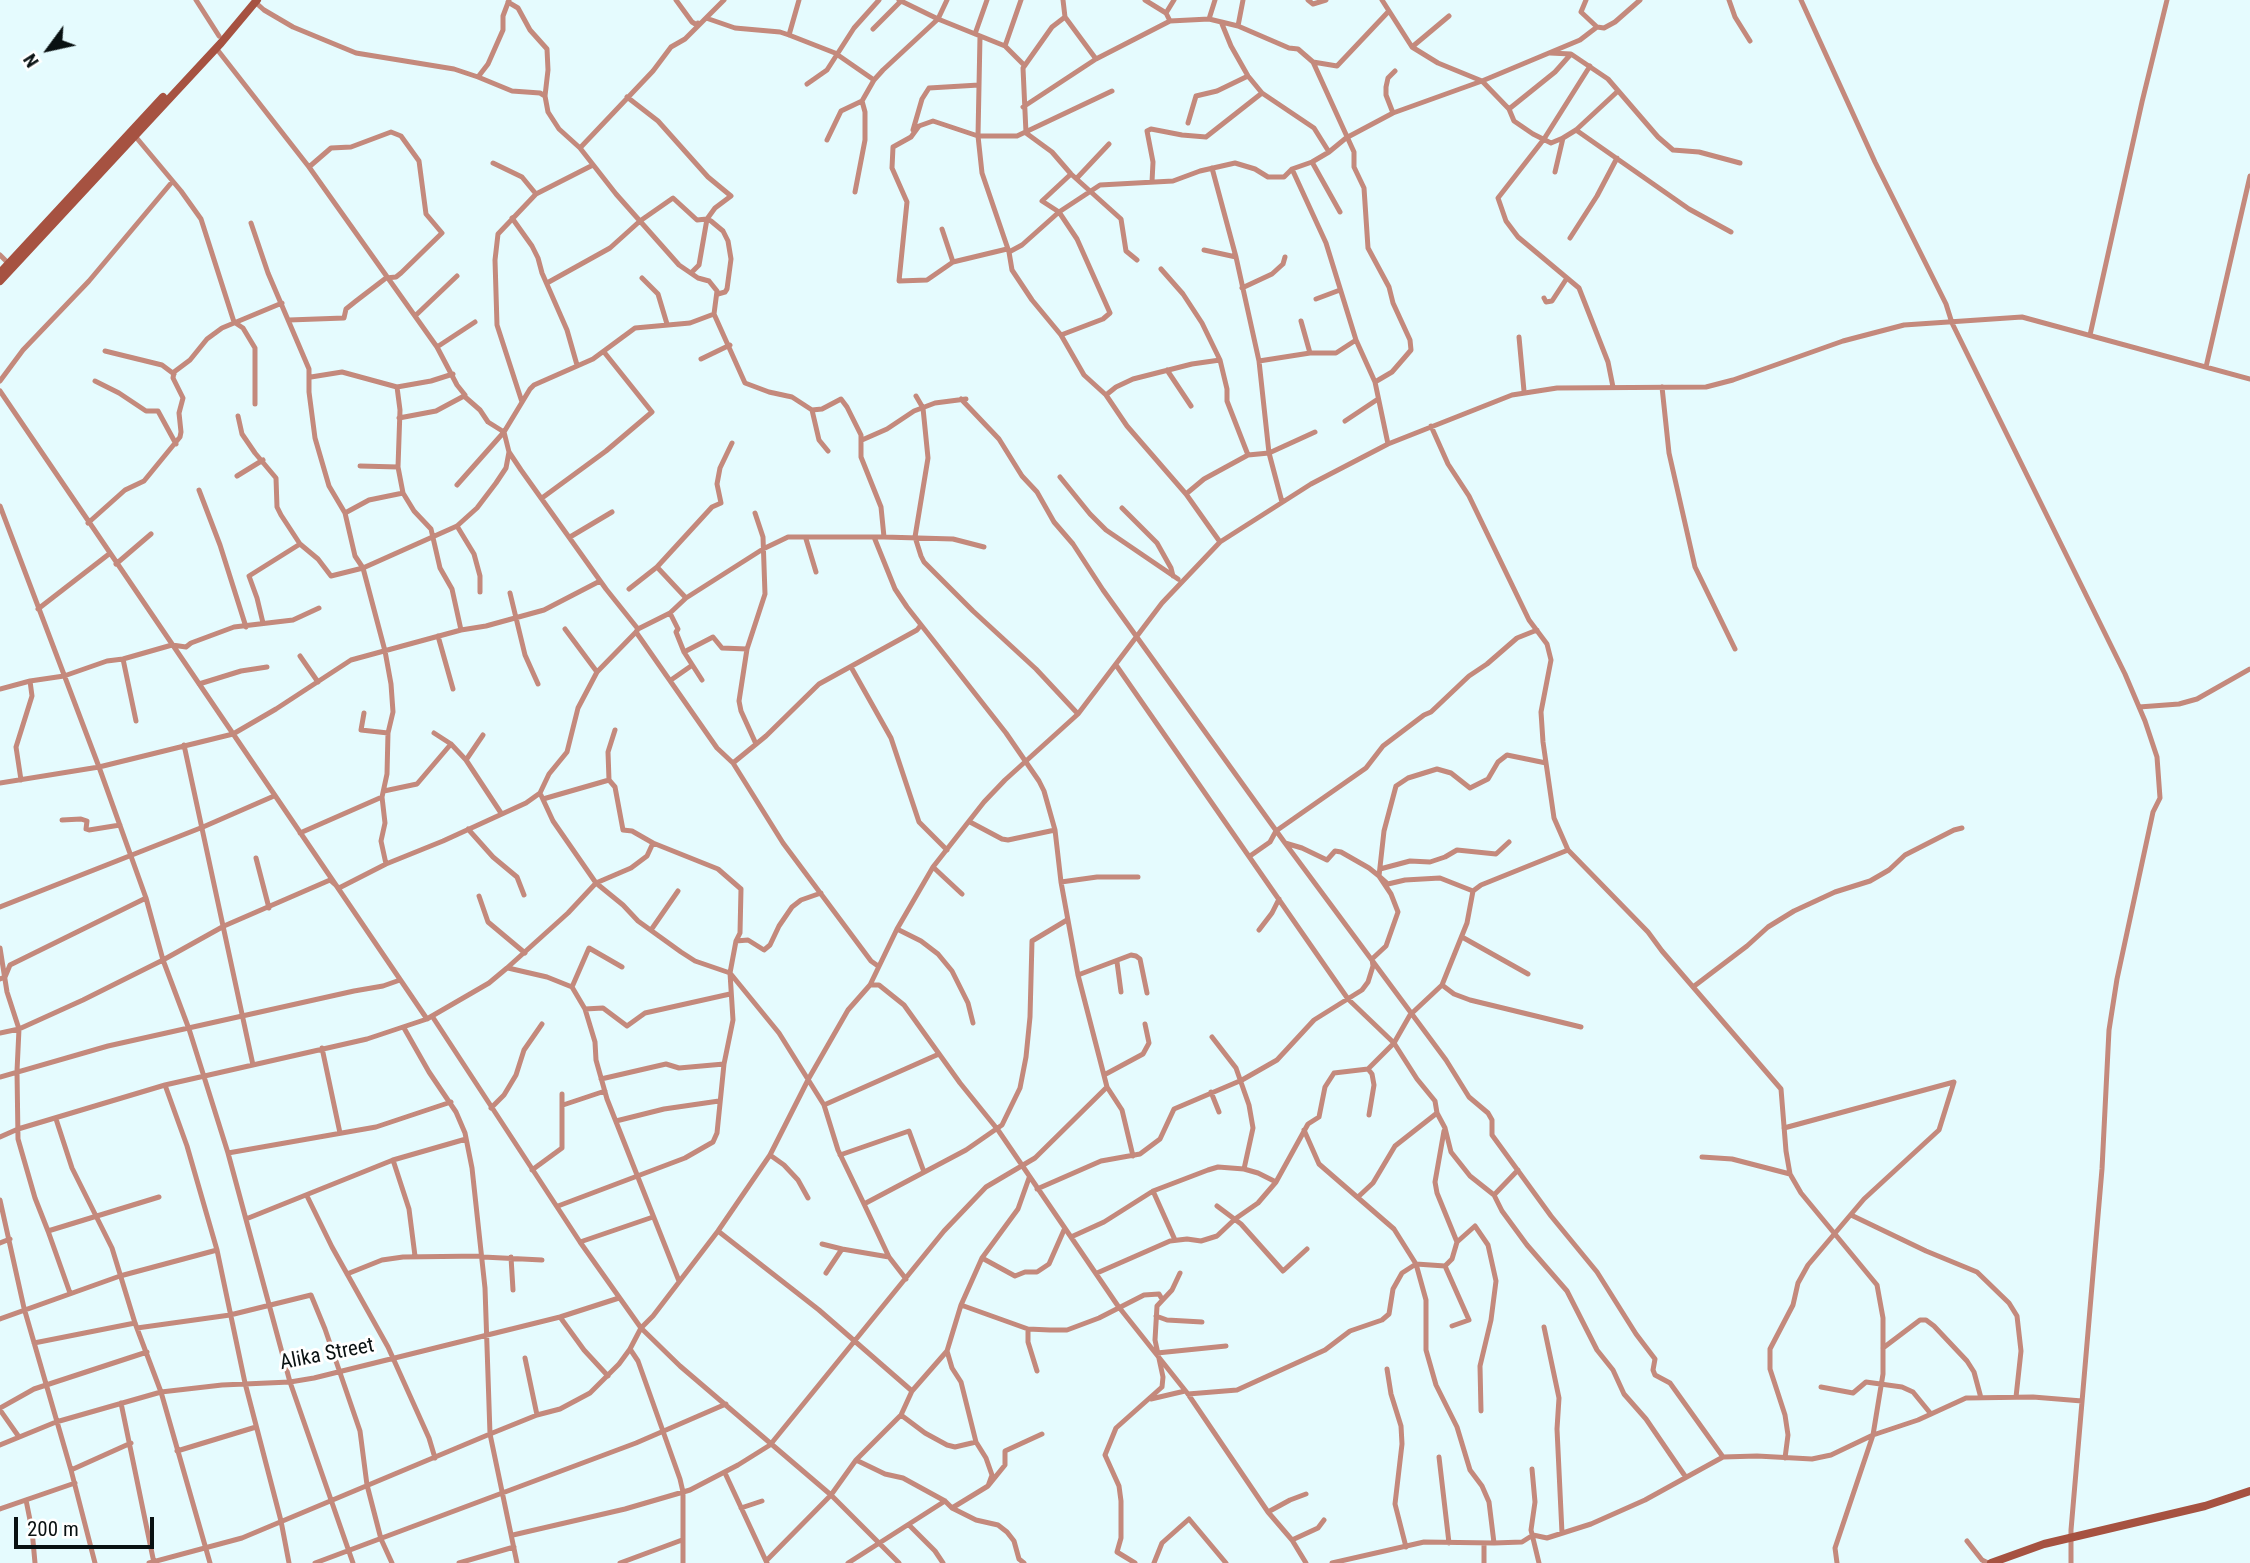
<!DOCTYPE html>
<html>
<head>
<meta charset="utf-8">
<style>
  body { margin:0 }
  #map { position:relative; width:2250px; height:1563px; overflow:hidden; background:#e5fbfe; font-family:"Roboto Condensed",sans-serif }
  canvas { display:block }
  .north { position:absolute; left:14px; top:14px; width:70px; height:70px; -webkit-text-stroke:5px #fff; paint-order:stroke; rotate:237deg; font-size:19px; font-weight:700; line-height:28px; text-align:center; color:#091112 }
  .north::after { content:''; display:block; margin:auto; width:24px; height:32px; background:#091112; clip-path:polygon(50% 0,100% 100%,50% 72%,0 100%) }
  .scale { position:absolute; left:14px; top:1517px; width:140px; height:32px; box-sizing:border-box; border:4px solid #091112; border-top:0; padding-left:9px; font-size:21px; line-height:24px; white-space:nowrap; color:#091112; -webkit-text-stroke:5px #fff; paint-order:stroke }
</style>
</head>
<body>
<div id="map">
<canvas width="2250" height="1563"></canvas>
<div class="north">N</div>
<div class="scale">200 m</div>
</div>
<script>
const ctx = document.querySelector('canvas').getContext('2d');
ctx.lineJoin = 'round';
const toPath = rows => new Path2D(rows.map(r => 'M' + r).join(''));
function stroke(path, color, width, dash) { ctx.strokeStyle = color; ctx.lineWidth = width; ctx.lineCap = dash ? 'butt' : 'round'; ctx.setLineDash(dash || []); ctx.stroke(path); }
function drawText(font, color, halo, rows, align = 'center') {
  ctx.font = font + ' "Roboto Condensed",sans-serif'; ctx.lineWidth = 6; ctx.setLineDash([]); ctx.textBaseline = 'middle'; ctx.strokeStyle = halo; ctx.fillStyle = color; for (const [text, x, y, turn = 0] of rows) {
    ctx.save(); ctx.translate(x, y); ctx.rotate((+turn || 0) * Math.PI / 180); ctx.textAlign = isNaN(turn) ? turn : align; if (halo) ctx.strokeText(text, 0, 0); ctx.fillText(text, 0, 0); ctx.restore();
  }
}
stroke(toPath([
  [196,0,219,36],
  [676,0,692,22,697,25,698,23],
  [899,0,938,19,1005,46,1024,65],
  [1063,0,1065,17,1096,59],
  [1145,0,1166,13,1170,21],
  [1308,0,1313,4,1326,0],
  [1382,0,1412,47,1438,63,1482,81,1509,109,1514,121,1533,134,1551,143,1563,138],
  [1586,0,1581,12,1597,27],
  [1729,0,1735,17,1750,41],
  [1801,0,1875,162,1946,304,1952,323,2125,674,2145,721,2157,757,2160,798,2153,812,2117,979,2109,1030,2102,1169,2071,1530,2071,1563],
  [255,2,264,10,293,27,356,53,454,69,478,77,488,64,503,30,503,16,509,0],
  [508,2,518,8,530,30,547,49,548,70,545,96,548,112,559,129,580,148],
  [1166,13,1174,0],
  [1065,17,1052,27,1023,68,1026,133,1052,152,1071,174,1121,219,1126,251,1137,260],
  [706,18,735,28,780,32,789,35,835,53,874,80],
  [1209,19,1215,0],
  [1222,24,1231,46,1248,76,1262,93,1314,128,1329,152],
  [1238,26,1243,0],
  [873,29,901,1],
  [975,34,987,0],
  [789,35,799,0],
  [980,36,978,136,982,173,1009,252,1012,270,1032,300,1061,335,1084,375,1106,395,1127,426,1186,494,1220,542],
  [1005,46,1021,0],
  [1412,47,1449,16],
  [216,48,309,167,437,347,457,385,465,395,464,396,480,410,488,422,504,432,509,452,521,470,606,589,638,629,636,632,717,748,733,763,783,843,871,961,878,966],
  [1550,53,1571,54],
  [1590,66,1544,139,1498,198,1506,221,1518,237,1579,288,1608,362,1613,387],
  [478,77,512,91,540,93,545,96],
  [807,84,827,70,854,28,879,0],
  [627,97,658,121,708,177,731,196,715,208,707,219,699,265,692,272],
  [1023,107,1096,59,1170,21,1209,19,1238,26,1289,48,1298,49,1313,62],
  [1509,109,1555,72,1571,54,1608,79,1658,137,1673,150,1699,152,1740,163],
  [1393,113,1386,95,1386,87,1388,78,1395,71],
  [1188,123,1196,96,1217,91,1248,76],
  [913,130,922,99,929,88,979,85],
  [1576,130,1689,209,1731,232],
  [135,136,181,191,201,219,234,322,243,328,255,348,255,404],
  [827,140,841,111,862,101,874,80,883,70,938,19,947,0],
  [1312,162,1340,212],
  [493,163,522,177,536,194],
  [1212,168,1236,257,1259,361,1269,453,1282,502],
  [1292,169,1326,243,1356,340,1375,382,1388,444],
  [1555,172,1563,138,1576,130,1618,91],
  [1077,178,1109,144],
  [1152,182,1153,162,1147,131,1151,129,1182,135,1206,137,1262,93],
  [855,192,865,140,865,112,862,101],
  [512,218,532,246,538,258,542,273,567,330,577,365],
  [251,223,268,273,309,369,309,392,315,438,329,486,345,513,355,556,363,568,385,651,391,684,393,712,388,733,387,774,382,797,385,823,381,841,386,864],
  [942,229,953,262],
  [1570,238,1597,196,1617,158],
  [1007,249,953,262,927,280,899,281,907,202,892,168,893,147,911,137,919,126,933,121,978,136,1017,136,1112,91],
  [1204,250,1236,257],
  [1009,252,1022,245,1059,212,1100,185,1173,181,1200,171,1235,163,1255,169,1268,177,1284,177,1292,169,1312,162,1329,152,1346,138,1393,113,1482,81,1580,40,1597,27,1604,28,1615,22,1640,0],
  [0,255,8,263],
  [1161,269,1183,294,1202,323,1220,360,1227,389,1227,401,1248,455],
  [642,278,658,294,667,324],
  [547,283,610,248,640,221,673,198,697,220,707,219,711,221,723,231,728,241,731,259,727,289,725,292,718,294],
  [1242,288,1272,274,1283,264,1285,257],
  [1544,298,1546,302,1552,301,1567,278],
  [1316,299,1340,290],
  [714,314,745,383,769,392,792,397,812,410,822,409,841,399,847,407,861,435,861,457,881,507,884,537],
  [415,316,457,276],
  [289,320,344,318,346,309,356,301,386,278,396,277,401,273,442,233,426,214,419,161,401,136,391,132,351,147,331,148,309,167],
  [1301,321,1310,353],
  [1061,335,1103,319,1110,313,1077,239,1059,212,1042,201,1071,174],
  [2090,335,2142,102,2167,0],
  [1519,337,1524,391],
  [437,347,475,322],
  [105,351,162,365,174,374],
  [701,359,730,345],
  [1259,361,1310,353,1336,353,1356,340],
  [2206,367,2250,176],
  [1167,370,1191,406],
  [311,377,342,372,397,387,431,381,453,374],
  [0,381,23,350,89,281,172,182],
  [95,381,119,393,146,411,158,411,176,444],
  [1375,382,1392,372,1405,357,1411,350,1410,340,1393,303,1389,287,1368,248,1364,188,1354,167,1354,152,1313,62,1337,66,1388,12],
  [397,387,400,410,398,467,403,493,414,511,431,529,440,568,452,589,461,630],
  [1662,387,1669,453,1695,567,1735,649],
  [0,391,427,1019,432,1016,580,1242,641,1328,680,1366,831,1495,899,1563],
  [1106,395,1116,387,1133,379,1192,364,1220,360],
  [916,396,923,408,928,458,915,537,921,556,924,562,973,611,1036,669,1078,714],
  [961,399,999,439,1022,476,1037,492,1054,522,1073,544,1103,590,1285,843,1302,848,1327,860,1335,851,1341,852,1369,868,1379,876,1391,894,1398,912,1386,946,1372,959,1373,966,1368,982,1362,990,1314,1020,1277,1060,1242,1080,1174,1109,1160,1139,1140,1154,1101,1161,1037,1189],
  [522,402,497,325,495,260,498,234,536,194,593,165],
  [812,410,819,440,828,451],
  [238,416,242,434,255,453,276,478,277,507,281,515,300,544,318,559,331,576,363,568,457,526,477,508,496,483,506,468,509,452],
  [399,418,436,411,464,396],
  [1345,421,1378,399],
  [1431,426,1448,464,1469,496,1529,620,1547,644,1551,660,1541,712,1543,742,1554,818,1568,850,1648,932,1662,951,1781,1089,1786,1151,1790,1174,1801,1193,1877,1285,1883,1318,1883,1374,1873,1435,1835,1548,1837,1563],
  [862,440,887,429,914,411,935,403,966,399],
  [360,466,398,467],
  [237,476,263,460],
  [1060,477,1090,514,1106,530,1178,579],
  [457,485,504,432,530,389,534,385,593,359,635,328,690,323,714,314,717,291,709,281,698,278,679,265,616,194,580,148,653,71,671,47,685,39,724,0],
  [199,490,220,545,246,627],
  [1186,494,1204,479,1248,455,1269,453,1315,432],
  [542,498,606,451,652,412,604,352],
  [0,506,99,767,146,898,163,960,189,1029,228,1153,290,1382,353,1563],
  [1122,508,1157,543,1171,568,1173,576],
  [345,513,369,500,403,493],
  [755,513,763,537,765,594,747,649,739,701,741,711,756,744],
  [88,523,125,490,144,481,180,437,181,432,179,413,183,398,173,378,174,372,190,360,207,339,222,328,282,303],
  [457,526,474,554,480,576,480,592],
  [570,537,612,512],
  [806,539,816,572],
  [116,564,151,534],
  [629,589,657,567],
  [510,593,525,655,538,684],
  [686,598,657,567,712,507,721,503,717,484,720,468,732,443],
  [38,609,109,554],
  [670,613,678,629,676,632,684,652,702,680],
  [263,623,257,598,249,576,300,544],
  [565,629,597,672],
  [638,629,670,613,686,598,763,549,788,537,884,537,953,539,984,547],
  [438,636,453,689],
  [684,652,713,637,722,648,747,649],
  [300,656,318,682],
  [123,659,136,721],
  [1116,665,1348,999,1394,1043,1417,1079,1435,1101,1437,1113,1445,1128,1451,1152,1470,1176,1494,1195,1502,1211,1527,1245,1567,1291,1597,1350,1613,1370,1624,1394,1646,1419,1685,1476],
  [851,667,891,738,919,822,947,850],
  [671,680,691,666],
  [199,684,241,671,267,667],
  [0,689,30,681,64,676,107,661,123,659,172,645,186,647,191,643,234,627,293,620,319,608],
  [2139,707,2179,704,2197,699,2250,669],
  [364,713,361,730,388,733],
  [434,733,451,744,466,760,501,813],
  [184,745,253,1065],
  [466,760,483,735],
  [733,763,766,736,819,684,917,630,921,625],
  [1546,763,1507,755,1498,762,1488,779,1470,788,1451,773,1437,769,1408,778,1396,786,1384,831,1379,876,1388,884,1405,880,1440,878,1473,891,1481,885,1568,850],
  [21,780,16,747,32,696,30,681],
  [609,780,608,752,615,730],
  [0,783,99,767,233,734,276,709,351,660,461,630,486,626,544,610,600,581],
  [384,791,417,784,451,744],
  [540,793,553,821,596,883,623,905,638,921,681,952,695,961,730,973,779,1033,824,1105,838,1150,864,1204,889,1257,906,1279],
  [62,820,81,819,87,821,86,829,89,830,120,825],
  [970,822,1002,839,1008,840,1055,830],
  [468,829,493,857,517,877,524,895],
  [300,833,382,797],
  [1285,843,1446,1060,1469,1097,1488,1113,1492,1120,1492,1135,1551,1216,1597,1272,1636,1334,1655,1359,1653,1370,1655,1375,1670,1383,1723,1457],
  [1250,856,1270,842,1276,831,1366,768,1383,746,1424,715,1431,712,1469,676,1487,664,1517,638,1537,630],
  [256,858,269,908],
  [933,867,962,894],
  [1380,869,1410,861,1430,862,1445,857,1457,850,1496,854,1509,842],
  [1061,882,1097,877,1138,877],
  [479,896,488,922,525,953],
  [0,907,203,827,274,796],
  [897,929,921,941,938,954,952,971,968,1003,973,1023],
  [651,930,678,891],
  [1259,930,1272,913,1279,899],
  [1462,937,1528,974],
  [736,941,748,940,764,950,770,945,779,926,792,907,801,900,821,893],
  [0,948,7,992,19,1029,17,1071,18,1139,35,1198,48,1231],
  [1117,962,1121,992],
  [508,968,547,977,572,987,585,1009,595,1042,596,1060,607,1099,679,1281],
  [1078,975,1131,955,1136,956,1140,959,1147,993],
  [0,979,5,977,10,965,146,898],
  [870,985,879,985,904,1005,960,1083,998,1130,1118,1306,1188,1394,1268,1512,1292,1540,1306,1563],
  [1442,985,1454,994,1470,1000,1581,1027],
  [572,987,589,948,622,967],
  [1693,987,1747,946,1768,927,1794,911,1835,892,1870,881,1889,870,1905,855,1954,830,1962,828],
  [585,1009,603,1008,627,1026,645,1013,730,994],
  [432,1016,489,983,507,968,568,913,596,883,631,868,647,856,653,843,632,831,623,830,615,787,609,780,543,799],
  [404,1028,429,1072,456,1112,465,1133,472,1168,485,1288,490,1434,517,1563],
  [0,1033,19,1029,83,1000,163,960,224,926,330,880,339,888,386,864,443,841,526,803,540,793,549,774,567,752,578,708,597,672,636,632],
  [322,1048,340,1133],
  [1368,1069,1394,1043,1410,1015,1442,985,1467,923,1473,891],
  [1104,1075,1143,1054,1149,1043,1145,1024],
  [0,1077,108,1046,354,991,383,986,400,980],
  [601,1079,666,1064,679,1068,724,1064],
  [165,1085,187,1146,217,1250,245,1383,281,1521,289,1563],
  [1107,1087,1122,1110,1133,1156],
  [1211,1092,1219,1112],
  [563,1105,605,1091],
  [824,1105,939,1054],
  [491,1108,504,1095,516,1075,524,1050,542,1024],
  [56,1119,72,1168,112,1248,135,1323,161,1392,210,1563],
  [616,1121,664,1109,719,1101],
  [1784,1128,1954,1082,1939,1130,1864,1199,1808,1265,1798,1283,1793,1305,1770,1349,1770,1369,1785,1415,1788,1435,1785,1458],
  [1444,1131,1435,1182,1437,1193,1457,1242,1452,1259,1445,1266,1416,1264,1426,1300,1426,1350,1436,1385,1457,1427,1470,1470,1482,1486,1489,1502,1494,1543],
  [0,1137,18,1129,165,1085,367,1039,427,1019],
  [228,1153,376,1127,451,1102],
  [770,1155,784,1165,798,1180,808,1198],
  [840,1155,909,1131,924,1172],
  [1702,1157,1732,1159,1790,1174],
  [393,1160,409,1209,415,1256],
  [1244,1169,1258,1173,1276,1182],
  [532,1170,562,1148,562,1094],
  [1153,1191,1175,1240],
  [1494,1195,1518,1170],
  [307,1196,332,1247,388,1347,429,1438,435,1458],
  [1358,1197,1373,1183,1395,1146,1437,1113],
  [0,1200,24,1308,71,1470,95,1563],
  [864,1204,966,1150,1002,1125,1020,1088,1026,1057,1030,1017,1032,941,1067,920],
  [558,1206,685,1158,713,1142,717,1133,724,1064,733,1020,730,973,736,941,740,933,741,889,718,869,653,843],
  [1217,1206,1241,1224,1283,1271,1307,1249],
  [1851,1215,1926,1251,1977,1272,2009,1303,2017,1316,2021,1351,2016,1397],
  [246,1219,393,1160,466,1139],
  [718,1231,819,1310,912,1391],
  [1071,1237,1104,1222,1153,1191,1208,1170,1218,1167,1244,1169,1253,1128,1249,1105,1236,1068,1212,1037],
  [580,1242,653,1217],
  [1457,1242,1475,1226,1488,1245,1496,1281,1491,1320,1480,1366,1481,1411],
  [0,1243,10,1239],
  [822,1244,842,1249],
  [483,1257,542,1260],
  [511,1257,513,1290],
  [982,1258,1015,1276,1025,1272,1037,1272,1049,1264,1064,1230],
  [1445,1266,1469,1320,1452,1326],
  [826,1273,842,1249,889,1257],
  [1097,1273,1170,1241,1187,1239,1201,1241,1217,1236,1235,1219,1258,1203,1276,1182,1308,1124,1319,1117,1325,1087,1334,1073,1368,1069,1372,1074,1374,1085,1369,1115],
  [347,1274,382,1260,403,1257,481,1256],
  [70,1293,48,1231,159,1197],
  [961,1305,1028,1329,1050,1330,1067,1330,1099,1318,1144,1295,1159,1294,1162,1299],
  [1156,1316,1167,1320,1202,1322],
  [560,1317,584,1350,608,1376],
  [0,1319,120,1276,217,1250],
  [1544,1327,1559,1398,1557,1429,1562,1533],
  [137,1328,230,1315,311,1295,325,1329,360,1431,367,1485,381,1539,392,1563],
  [1028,1329,1028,1342,1037,1371],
  [34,1343,135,1323],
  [1883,1348,1920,1320,1926,1320,1934,1326,1967,1361,1974,1372,1981,1398],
  [947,1351,952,1368,961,1382,976,1442,986,1458,992,1475,988,1486],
  [1157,1353,1226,1346],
  [525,1358,537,1415],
  [1387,1369,1391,1394,1401,1426,1402,1444,1395,1504,1406,1547],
  [1821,1387,1853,1393,1866,1382,1902,1387,1913,1392,1931,1414],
  [1188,1394,1237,1390,1325,1350,1350,1331,1382,1320,1389,1314,1393,1289,1402,1273,1416,1264,1394,1229,1319,1164,1304,1130],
  [1151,1399,1185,1391],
  [121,1403,154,1563],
  [0,1408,34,1389,147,1352],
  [0,1410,19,1437],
  [901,1415,925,1433,947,1445,955,1447,976,1442],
  [0,1445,56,1422,161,1392,222,1385,290,1382,314,1378,560,1317,619,1298],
  [177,1451,256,1427],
  [1439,1457,1449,1543],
  [856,1460,885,1474,903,1478,945,1501,952,1508,976,1520,998,1525,1007,1532,1014,1541,1019,1559,1024,1563],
  [1532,1469,1535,1502,1531,1530,1539,1563],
  [71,1470,131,1443],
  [725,1473,766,1561],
  [26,1500,32,1530,35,1563],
  [741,1508,762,1501],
  [952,1508,988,1486,1005,1465,1005,1451,1042,1434],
  [0,1509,75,1483],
  [1268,1512,1290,1500,1306,1494],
  [909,1525,935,1551,943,1563],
  [513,1535,625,1509,690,1490,738,1465,770,1445,944,1231,986,1187,1035,1158,1107,1087,1078,975,1061,882,1055,830,1044,791,1039,781,1006,733,907,607,895,589,874,537],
  [1292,1540,1318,1528,1324,1520],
  [1967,1541,1982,1560,1988,1563],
  [149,1563,242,1538,490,1434,537,1415,560,1409,590,1393,619,1364,630,1349],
  [315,1563,636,1443,726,1404],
  [459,1563,514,1547],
  [620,1563,682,1540],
  [683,1563,683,1492,680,1479,638,1361,630,1349,641,1328,653,1316,718,1231,770,1155,809,1078,848,1010,870,985,897,929,933,867,984,802,1005,780,1078,714,1162,603,1220,542,1311,484,1388,444,1512,395,1557,388,1706,387,1733,380,1843,341,1904,325,2022,317,2250,379],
  [767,1563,766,1561,831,1495,856,1460,901,1415,912,1391,947,1351,961,1305,982,1258,1018,1209,1029,1178],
  [848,1563,945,1501],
  [1135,1563,1117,1552,1121,1538,1121,1501,1119,1486,1105,1455,1116,1428,1162,1387,1163,1377,1155,1340,1157,1306,1172,1290,1180,1273],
  [1154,1563,1162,1543,1189,1519,1226,1563],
  [1332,1563,1424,1542,1494,1543,1522,1542,1533,1535,1547,1538,1591,1524,1645,1500,1723,1457,1757,1456,1812,1459,1831,1455,1873,1435,1918,1420,1966,1398,2033,1397,2082,1401],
  [1484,1563,1484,1543]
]), '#c4897c', 5);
stroke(toPath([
  [0,273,163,97],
  [0,281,221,43,257,0],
  [1991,1563,2044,1544,2205,1506,2250,1491]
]), '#a65241', 8);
drawText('21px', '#091112', '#fff', [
  ["Alika Street",327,1355,-11]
]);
</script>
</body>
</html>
